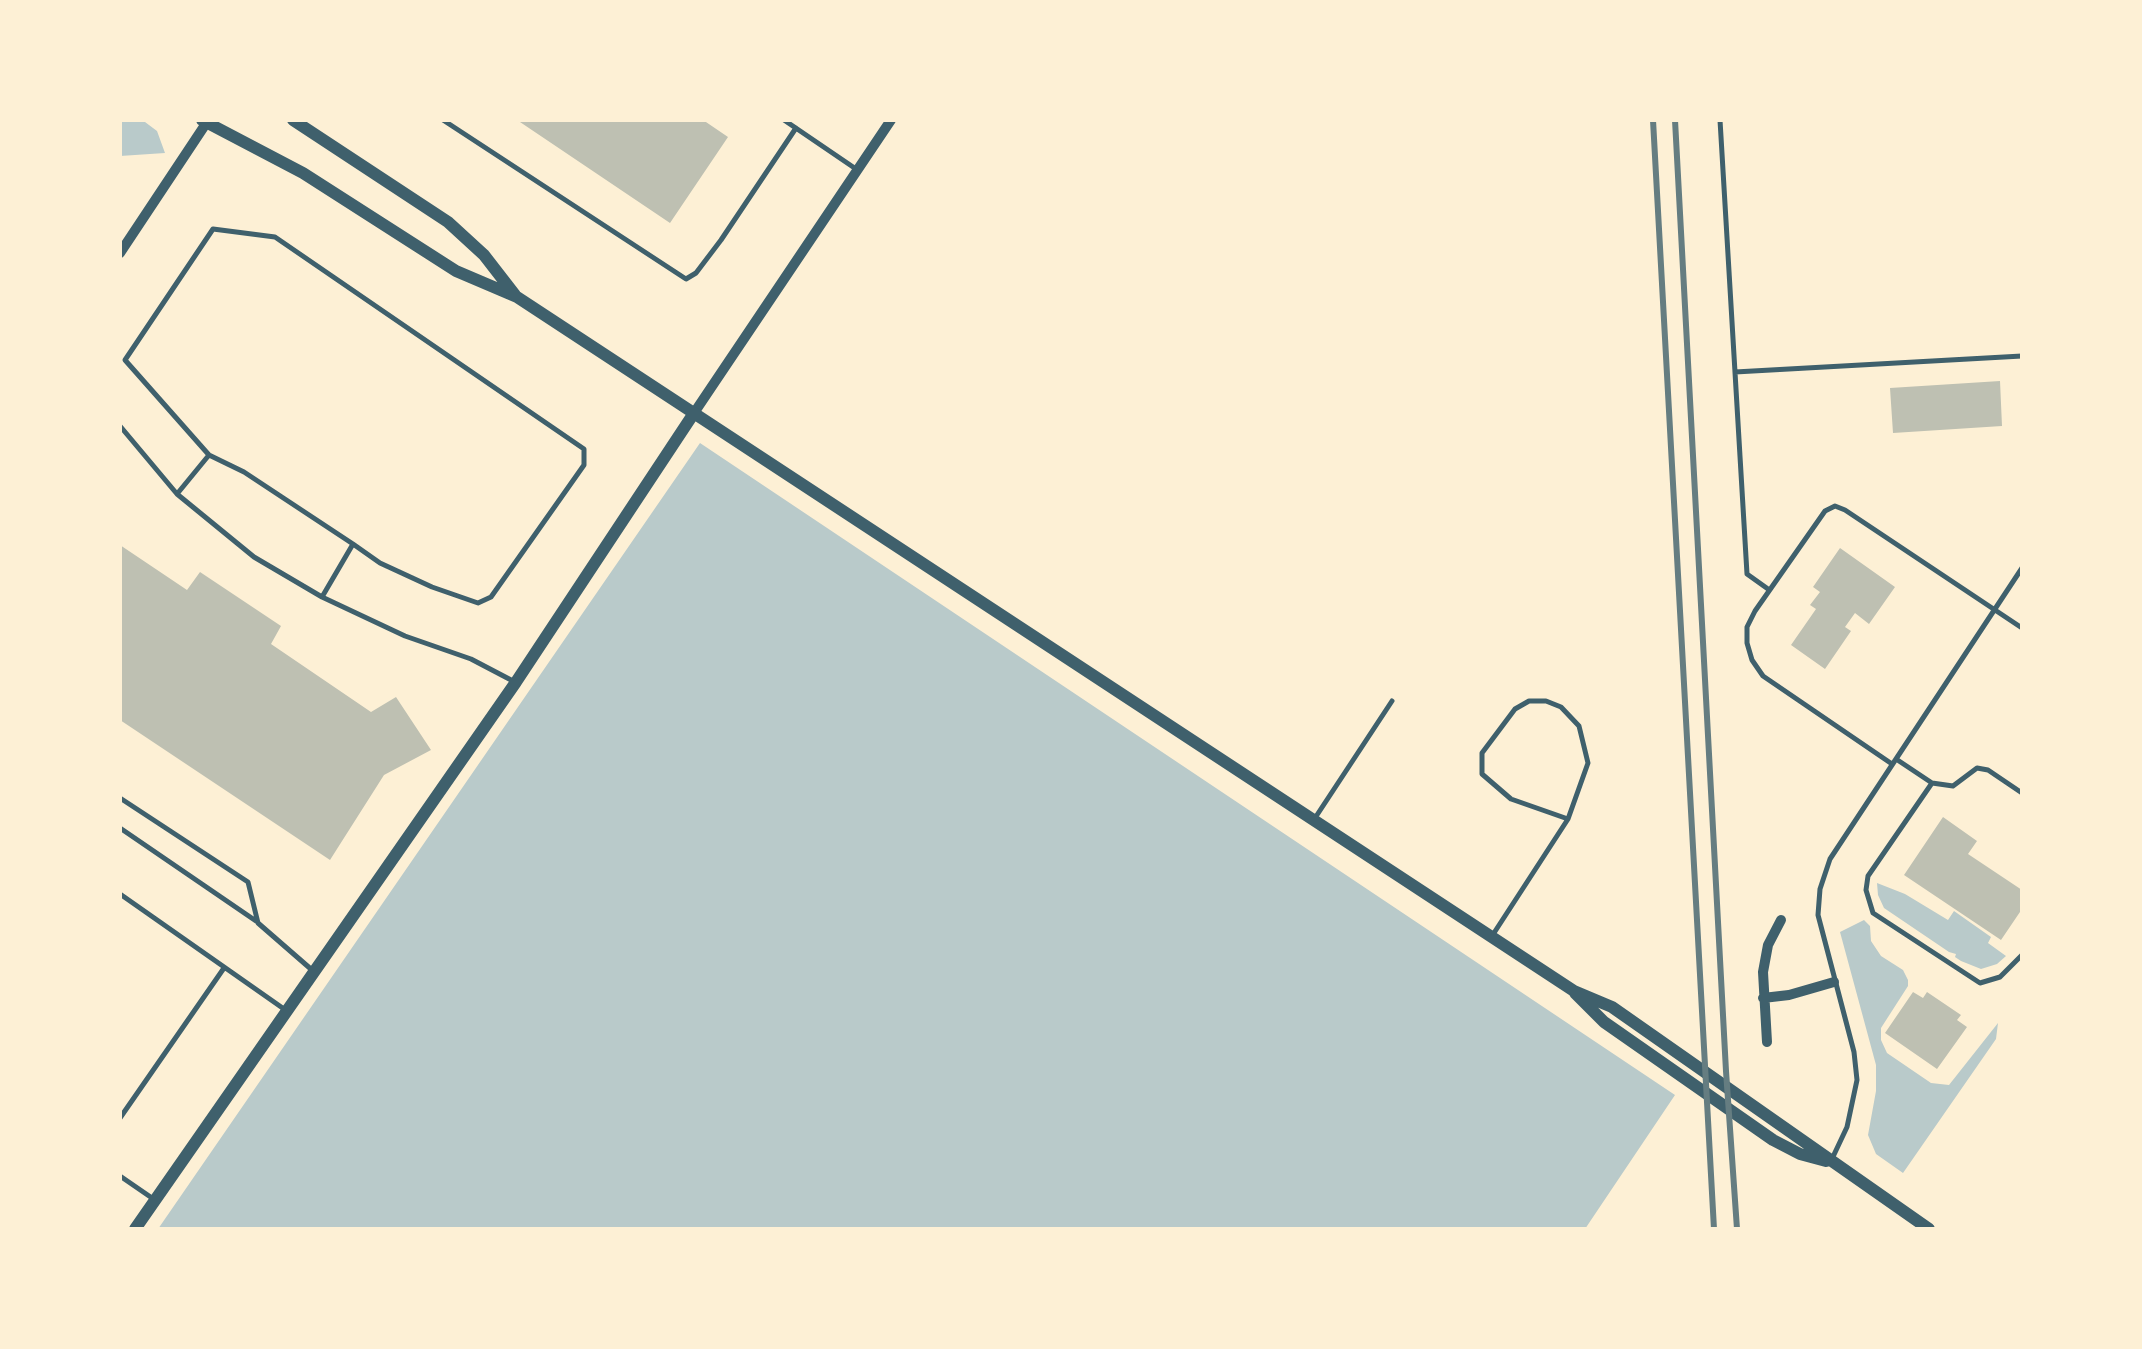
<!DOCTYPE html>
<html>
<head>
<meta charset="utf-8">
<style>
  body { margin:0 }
  #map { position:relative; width:2142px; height:1349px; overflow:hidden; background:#fdf0d5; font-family:Overpass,sans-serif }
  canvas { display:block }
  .frame { position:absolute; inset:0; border:122px solid #fdf0d5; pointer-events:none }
</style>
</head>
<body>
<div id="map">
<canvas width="2142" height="1349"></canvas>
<div class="frame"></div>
</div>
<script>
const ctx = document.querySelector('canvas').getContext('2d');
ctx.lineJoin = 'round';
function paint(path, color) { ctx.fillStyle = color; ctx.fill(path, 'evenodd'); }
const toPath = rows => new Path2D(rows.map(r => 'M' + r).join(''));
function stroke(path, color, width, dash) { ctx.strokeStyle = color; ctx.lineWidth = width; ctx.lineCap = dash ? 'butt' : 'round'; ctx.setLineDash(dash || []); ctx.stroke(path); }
paint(toPath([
  [120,120,145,122,157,131,165,153,120,156],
  [700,443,1675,1095,1585,1229,158,1229],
  [1877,883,1905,894,1948,920,1954,911,1991,937,1988,943,2006,956,1997,964,1981,969,1961,961,1955,957,1956,954,1949,952,1884,908,1878,895],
  [1864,920,1870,926,1871,941,1881,956,1903,970,1908,980,1908,986,1881,1028,1881,1040,1887,1053,1931,1083,1949,1085,1998,1023,1996,1039,1903,1173,1876,1154,1868,1135,1876,1091,1876,1065,1840,932]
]), '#b9caca');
paint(toPath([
  [517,120,703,120,728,137,670,223],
  [2000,381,2002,426,1893,433,1890,388],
  [120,545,187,590,200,572,281,626,271,644,371,712,396,697,431,750,384,775,330,860,120,720],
  [1840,548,1895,587,1869,624,1855,613,1845,627,1851,631,1825,669,1791,645,1816,609,1810,605,1820,592,1813,587],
  [1943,817,1977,841,1968,854,2022,890,2022,909,2001,940,1904,875],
  [1913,992,1923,998,1927,992,1961,1015,1957,1020,1967,1027,1937,1069,1885,1033]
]), '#bec0b2');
stroke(toPath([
  [443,120,686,279,696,273,721,240,796,128],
  [784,120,856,169],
  [1720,120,1747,574,1768,589],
  [1735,372,2022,356],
  [120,426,177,494,254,557,322,597,405,636,471,659,513,681],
  [209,455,244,472,353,544],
  [177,494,209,455,125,360,213,229,275,237,584,449,584,465,491,597,478,603,432,587,380,563,353,544,322,597],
  [1896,759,1932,783,1868,876,1866,890,1873,913,1980,983,2000,977,2022,955],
  [1892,764,1763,676,1752,660,1747,643,1747,627,1755,611,1825,511,1835,506,1845,510,2022,628],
  [1932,783,1953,786,1977,768,1988,770,2022,793],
  [120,798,248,882,258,923,312,970],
  [1315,818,1392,701],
  [120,828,256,921],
  [120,894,284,1009],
  [1492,936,1568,819,1588,763,1579,726,1561,707,1546,701,1529,701,1515,709,1482,753,1482,774,1511,799,1568,819],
  [120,1118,224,968],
  [1831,1161,1847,1127,1857,1080,1854,1052,1818,915,1820,889,1830,859,2022,568],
  [120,1176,152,1198]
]), '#3f606c', 5);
stroke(toPath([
  [120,253,207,122],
  [694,413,891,120],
  [1763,998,1789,995,1834,982],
  [1767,1042,1763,972,1768,945,1781,920]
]), '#3f606c', 10);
stroke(toPath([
  [202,120,303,173,456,271,517,297,1574,991,1612,1007,1929,1229],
  [293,120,448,222,484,255,515,295],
  [1575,993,1604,1022,1773,1140,1800,1154,1826,1161],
  [135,1229,516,682,694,413]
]), '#3f606c', 12);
stroke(toPath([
  [1653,120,1714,1229],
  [1675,120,1726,1071,1737,1229]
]), '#657d81', 6);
</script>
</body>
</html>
